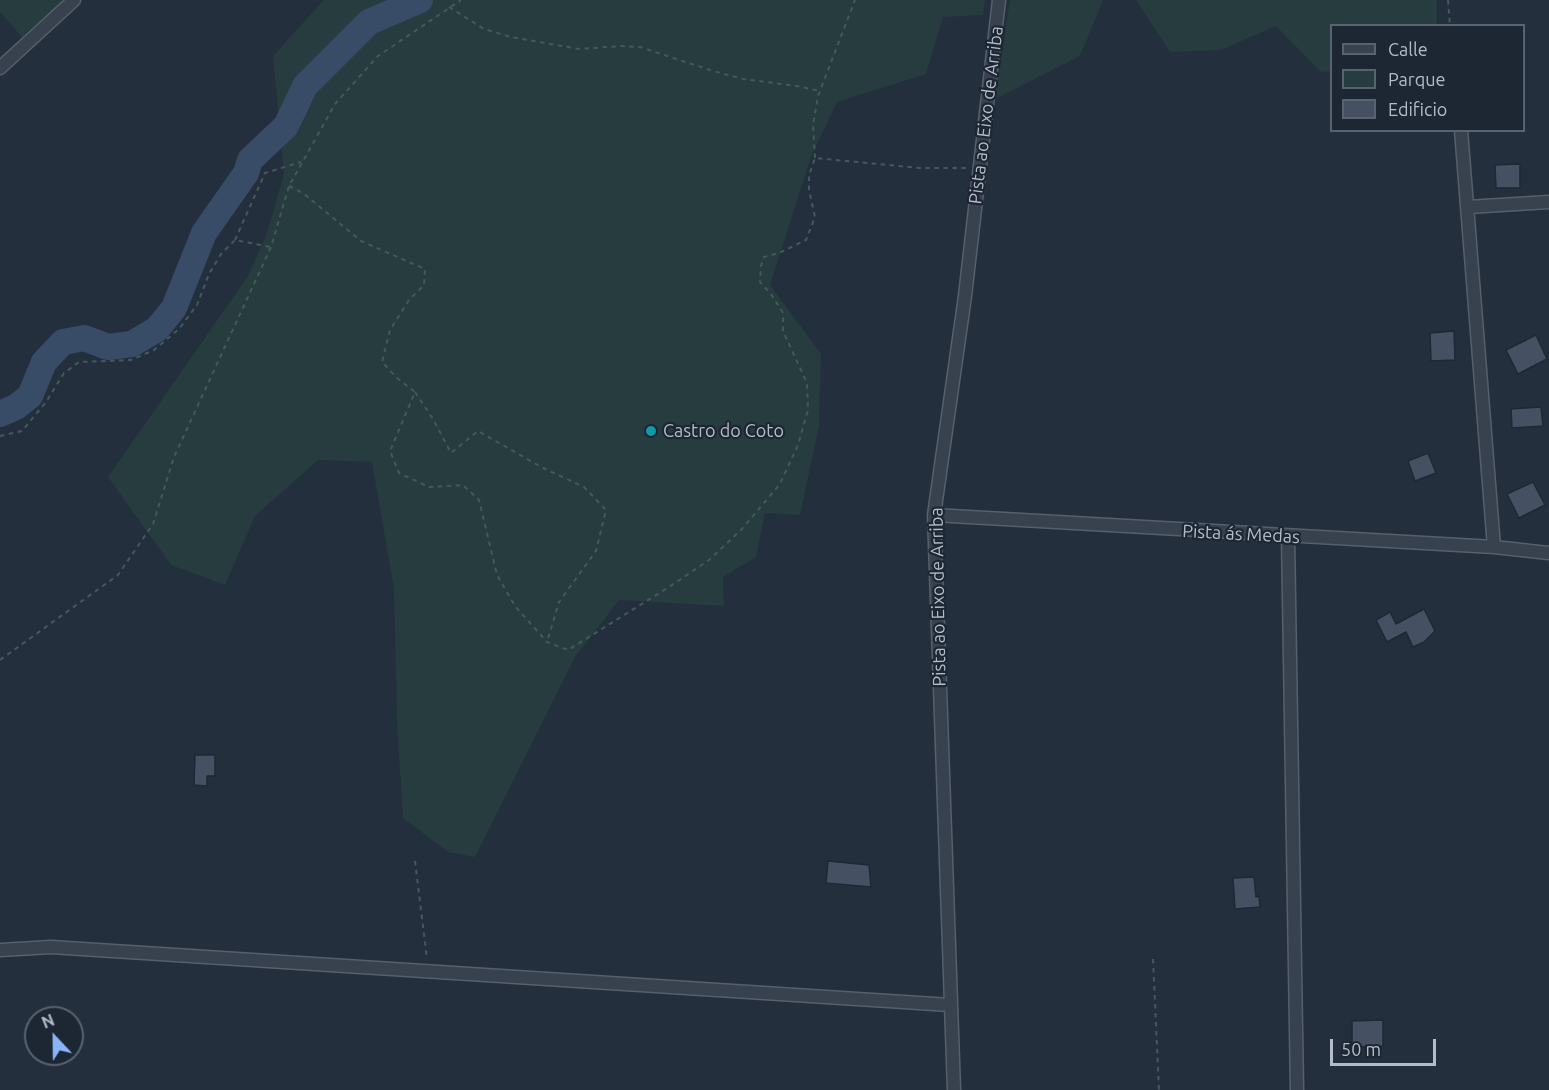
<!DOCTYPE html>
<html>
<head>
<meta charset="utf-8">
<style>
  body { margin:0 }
  #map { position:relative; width:1549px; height:1090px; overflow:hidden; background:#242f3e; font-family:Ubuntu,sans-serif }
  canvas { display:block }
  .legend { position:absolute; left:1330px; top:24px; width:195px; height:108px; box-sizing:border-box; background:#1d2633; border:2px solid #59626f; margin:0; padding:8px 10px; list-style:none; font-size:18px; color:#b4bcc9 }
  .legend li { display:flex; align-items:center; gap:12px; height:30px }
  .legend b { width:30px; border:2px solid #59626f }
  .north { position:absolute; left:24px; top:1006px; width:60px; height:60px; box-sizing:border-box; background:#1d2633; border:2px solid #59626f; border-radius:50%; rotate:338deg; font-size:16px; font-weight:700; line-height:24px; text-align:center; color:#b4bcc9 }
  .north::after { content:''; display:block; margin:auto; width:21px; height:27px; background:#8ab4f8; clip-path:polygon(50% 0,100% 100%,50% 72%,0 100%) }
  .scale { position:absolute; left:1330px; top:1039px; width:106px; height:27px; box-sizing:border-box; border:3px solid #b4bcc9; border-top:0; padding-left:8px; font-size:18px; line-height:21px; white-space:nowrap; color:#b4bcc9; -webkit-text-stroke:4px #1d2633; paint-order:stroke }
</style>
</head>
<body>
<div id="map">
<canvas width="1549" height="1090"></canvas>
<ul class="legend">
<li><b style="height:8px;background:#38414e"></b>Calle</li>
<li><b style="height:16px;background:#263c3f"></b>Parque</li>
<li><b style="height:16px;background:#455162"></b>Edificio</li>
</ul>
<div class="north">N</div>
<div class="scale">50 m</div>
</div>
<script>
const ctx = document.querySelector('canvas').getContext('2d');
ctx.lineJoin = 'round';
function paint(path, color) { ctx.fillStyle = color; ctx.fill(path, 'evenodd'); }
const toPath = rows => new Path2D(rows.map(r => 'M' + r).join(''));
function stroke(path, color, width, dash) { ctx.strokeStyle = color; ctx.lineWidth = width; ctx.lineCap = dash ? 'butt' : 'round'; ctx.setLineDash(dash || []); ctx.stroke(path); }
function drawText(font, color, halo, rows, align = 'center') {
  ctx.font = font + ' Ubuntu,sans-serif'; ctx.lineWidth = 4.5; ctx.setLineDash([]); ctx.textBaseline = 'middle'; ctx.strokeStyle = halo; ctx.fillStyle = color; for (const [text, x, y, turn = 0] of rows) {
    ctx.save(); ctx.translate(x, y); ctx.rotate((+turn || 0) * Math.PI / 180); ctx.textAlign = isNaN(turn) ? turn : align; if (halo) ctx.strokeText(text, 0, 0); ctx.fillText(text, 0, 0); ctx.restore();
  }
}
paint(toPath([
  [0,0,64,0,22,37,0,12],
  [324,0,985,0,983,15,943,17,926,74,837,102,811,157,770,285,821,354,819,426,800,515,765,513,756,557,723,577,724,606,619,600,575,657,475,857,448,852,403,818,397,724,394,589,372,462,318,460,255,516,225,585,171,565,108,477,248,276,266,236,284,174,273,56],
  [1010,0,1103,0,1080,56,995,99],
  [1136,0,1437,0,1437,25,1332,26,1331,71,1321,72,1276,26,1221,50,1170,52]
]), '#263c3f');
stroke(toPath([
  [0,414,16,407,30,396,44,362,63,342,84,338,108,347,132,344,157,329,174,308,204,233,246,173,250,160,286,126,305,86,369,22,420,0]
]), '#394c67', 26);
const building = toPath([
  [1520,164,1520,188,1496,188,1495,165,1520,164],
  [1454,331,1455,360,1431,361,1430,333,1454,331],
  [1536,335,1547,359,1518,374,1506,350,1536,335],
  [1541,407,1543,426,1512,428,1511,409,1541,407],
  [1428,453,1436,473,1415,481,1408,461,1428,453],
  [1533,482,1545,505,1519,518,1507,494,1533,482],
  [1424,609,1435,631,1424,642,1413,647,1406,632,1387,642,1376,620,1390,612,1396,624,1424,609],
  [195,755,215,755,215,776,207,776,207,786,194,785,195,755],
  [828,861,869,865,871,887,826,883,828,861],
  [1254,877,1256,897,1259,896,1260,907,1235,909,1233,878,1254,877],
  [1383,1020,1383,1046,1352,1047,1352,1021,1383,1020]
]);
paint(building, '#455162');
stroke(building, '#1f2835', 1.5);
const minor = toPath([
  [0,68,74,0],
  [1461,130,1494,547],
  [1468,207,1549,202],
  [934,515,1494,547,1549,553],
  [1288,536,1297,1090],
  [0,950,51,947,950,1005],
  [954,1090,934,515,965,296,999,0]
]);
stroke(minor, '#565f6c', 15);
stroke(toPath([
  [1448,0,1450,26],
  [449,7,484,29,511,37,579,49,622,46,640,47,713,71,743,79,797,86,820,91],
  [815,158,813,125,818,96,855,0],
  [289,186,303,193,361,241,425,269,424,285,409,300,390,330,382,362,397,378,415,392,390,451,399,473,429,487,463,485,479,500,497,575,515,606,547,642,568,650,669,587,709,560,741,530,780,484,798,445,808,410,807,383,783,331,783,313,771,294,760,282,761,266,764,257,779,253,806,240,815,217,809,190,809,175,815,158,920,168,968,168],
  [235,240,265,173,301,162],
  [415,392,433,419,451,453,478,431,543,468,584,487,606,510,596,551,559,602,547,642],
  [0,436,22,431,46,402,64,373,79,362,131,360,154,350,179,329,197,305,209,274,221,254,235,240,271,247],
  [0,660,118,575,153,524,174,457,271,247,289,186,335,104,378,56,461,0],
  [415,861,427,959],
  [1153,959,1159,1090]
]), '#44595c', 2, [4.5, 4.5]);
stroke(minor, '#38414e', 12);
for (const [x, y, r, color] of [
  [651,431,6,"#0f9aa8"]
]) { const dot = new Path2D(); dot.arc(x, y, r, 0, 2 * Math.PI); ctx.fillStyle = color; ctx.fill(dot); stroke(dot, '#1d2633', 2); }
drawText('18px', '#b4bcc9', '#1d2633', [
  ["Pista ao Eixo de Arriba",986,115,-83],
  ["Pista ás Medas",1241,534,3],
  ["Pista ao Eixo de Arriba",938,597,-91]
]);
drawText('18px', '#b4bcc9', '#1d2633', [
  ["Castro do Coto",663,431]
], 'left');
</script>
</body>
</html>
